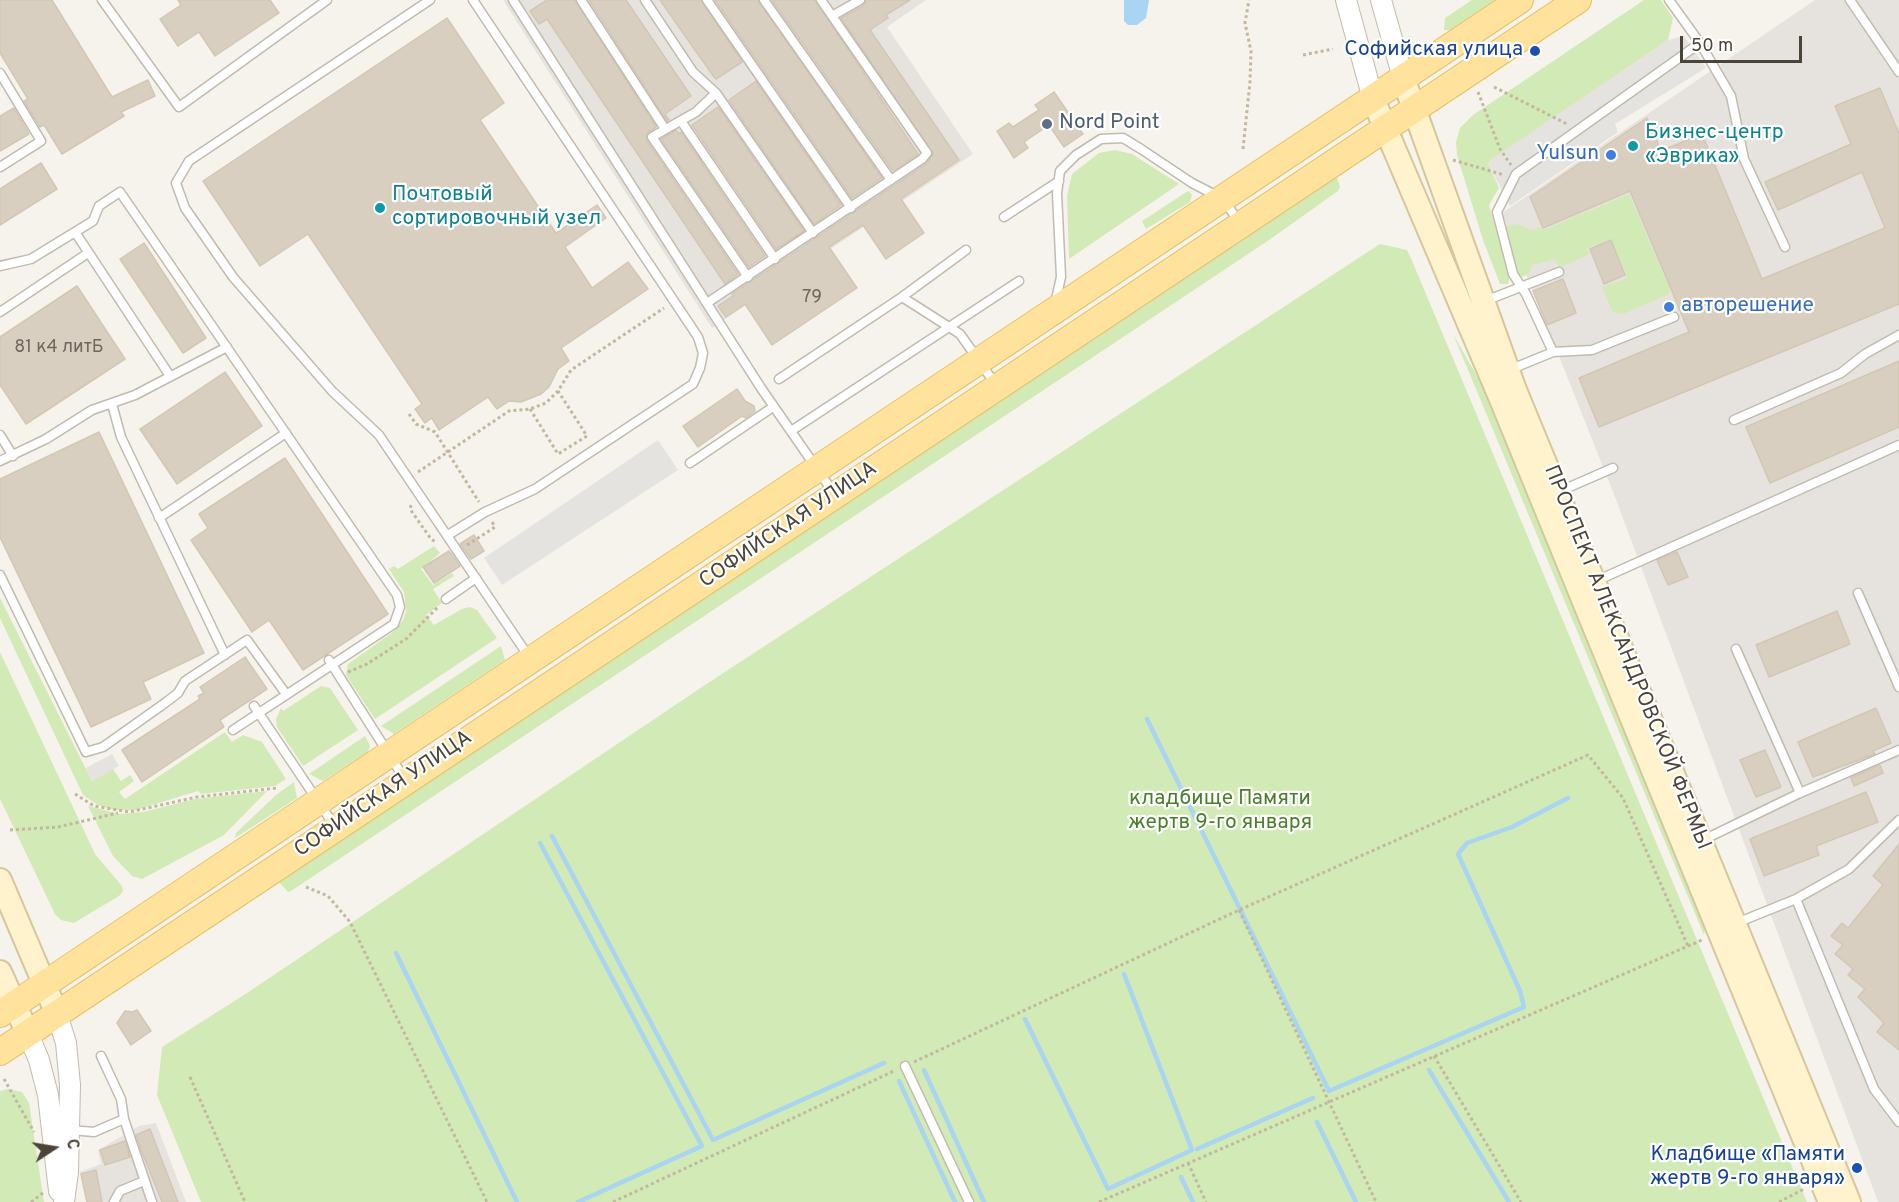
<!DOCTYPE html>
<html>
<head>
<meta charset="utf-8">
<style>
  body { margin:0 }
  #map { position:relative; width:1899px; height:1202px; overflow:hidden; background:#f6f3ec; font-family:Overpass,sans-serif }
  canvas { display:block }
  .north { position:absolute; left:24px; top:1118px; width:60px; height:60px; -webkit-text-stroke:4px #fff; paint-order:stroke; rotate:78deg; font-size:16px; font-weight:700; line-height:24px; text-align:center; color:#4b4439 }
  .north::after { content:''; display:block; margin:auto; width:21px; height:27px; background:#4b4439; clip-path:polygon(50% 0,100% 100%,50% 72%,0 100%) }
  .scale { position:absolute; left:1680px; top:36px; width:122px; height:27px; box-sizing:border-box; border:3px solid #4b4439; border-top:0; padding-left:8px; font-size:18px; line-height:21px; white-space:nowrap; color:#4b4439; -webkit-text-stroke:4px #fff; paint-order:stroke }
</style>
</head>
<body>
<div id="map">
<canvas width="1899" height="1202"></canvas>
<div class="north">С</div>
<div class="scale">50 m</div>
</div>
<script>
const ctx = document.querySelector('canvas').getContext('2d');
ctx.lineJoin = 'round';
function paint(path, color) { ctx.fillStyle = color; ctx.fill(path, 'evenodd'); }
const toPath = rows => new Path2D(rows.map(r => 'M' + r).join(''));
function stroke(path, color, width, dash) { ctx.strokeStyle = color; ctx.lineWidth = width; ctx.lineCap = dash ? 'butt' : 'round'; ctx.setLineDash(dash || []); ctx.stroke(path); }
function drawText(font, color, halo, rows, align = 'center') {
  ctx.font = font + ' Overpass,sans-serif'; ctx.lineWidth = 4.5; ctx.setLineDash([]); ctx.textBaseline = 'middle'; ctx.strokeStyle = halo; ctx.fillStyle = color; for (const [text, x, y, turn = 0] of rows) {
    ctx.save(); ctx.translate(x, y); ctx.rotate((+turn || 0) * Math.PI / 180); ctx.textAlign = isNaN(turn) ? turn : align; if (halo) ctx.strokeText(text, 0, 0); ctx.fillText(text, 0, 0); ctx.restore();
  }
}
paint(toPath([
  [503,0,926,0,887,27,973,154,712,328],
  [1815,0,1899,0,1899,1202,1878,1202,1615,497,1502,213],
  [156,1123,186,1202,86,1202,80,1172,101,1164,98,1150,139,1126]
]), '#e6e2dd');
paint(toPath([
  [1472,0,1495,0,1450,30,1444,30,1445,18],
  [1644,0,1661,0,1673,18,1668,40,1488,163,1499,188,1489,205,1510,276,1508,284,1500,284,1483,240,1457,155,1456,142,1460,128,1473,115],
  [1115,150,1132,154,1179,184,1069,259,1067,196,1072,174,1099,153],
  [1337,177,1340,187,1338,191,1269,240,291,891,288,892,279,882],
  [1188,191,1192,195,1190,202,1146,229,1142,221],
  [1629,194,1670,290,1667,295,1623,314,1613,312,1602,287,1628,278,1611,239,1587,248,1589,254,1560,268,1555,259,1532,265,1528,275,1522,277,1517,272,1504,227,1517,224,1531,230,1541,227,1544,230],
  [1380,244,1407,250,1410,256,1807,1202,201,1202,157,1095,162,1047,247,993,702,687],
  [1453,334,1490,399,1706,926,1704,935],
  [434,546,440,553,421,569,433,585,452,573,454,576,433,589,442,603,426,615,434,625,462,609,470,607,477,610,497,638,375,719,346,675,348,664,393,632,403,620,406,612,404,592,389,569,394,566,398,569],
  [0,598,92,781,113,769,121,781,130,775,134,781,119,792,125,799,225,732,232,742,243,735,262,742,286,779,275,786,201,794,198,791,136,810,114,810,98,805,83,795,0,618],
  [501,646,505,660,394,734,381,726],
  [0,652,95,854,122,886,123,891,119,896,74,923,61,920,55,914,0,799],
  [321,686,330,688,358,730,303,766,277,727,276,719,281,708,283,711],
  [365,736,370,746,368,752,323,781,309,774],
  [294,782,297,798,235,838,236,833,276,795],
  [267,791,224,835,142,879,132,876,113,856,88,806,120,814,143,812,195,799],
  [8,1089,22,1092,29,1103,44,1202,0,1202,0,1091]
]), '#d2eab5');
paint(toPath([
  [1684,36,1706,68,1615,124,1618,132,1510,206,1488,163,1490,160,1668,40],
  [658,440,678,470,502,585,484,558],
  [112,754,119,766,92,781,86,768]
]), '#e5e3e0');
paint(toPath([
  [1124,0,1149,0,1146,18,1137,25,1128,25,1124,21]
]), '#a9d4f2');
stroke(toPath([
  [1147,719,1329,1091,1524,1007,1520,991,1458,854,1467,843,1512,827,1568,798],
  [552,836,713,1140,884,1063],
  [540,843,702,1146,578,1202],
  [396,953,517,1202],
  [1025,1019,1108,1189,1192,1150,1124,974],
  [924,1070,984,1202],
  [1429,1070,1509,1202],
  [899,1081,955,1202],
  [1317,1122,1356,1202],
  [1197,1149,1313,1098],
  [1181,1177,1193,1202]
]), '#a9d4f2', 4.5);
const building = toPath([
  [0,0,52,0,112,97,148,80,155,96,121,112,124,116,62,154,44,125,40,127,24,101,28,99,0,53,0,0],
  [178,0,270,0,279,13,215,56,199,32,178,46,160,19,181,5,178,0],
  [547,0,575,0,656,127,647,133,647,141,738,274,725,284,547,19,539,24,530,11,547,0],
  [589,0,626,0,691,96,665,114,669,120,667,121,589,0],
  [660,0,701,0,742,62,716,79,714,77,660,0],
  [715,0,758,0,882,178,852,198,715,0],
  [772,0,815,0,918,154,893,171,772,0],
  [866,0,910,0,886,15,888,18,870,30,959,160,901,199,924,233,886,259,863,225,829,247,857,288,772,345,745,304,726,317,718,306,733,296,732,294,926,164,933,154,841,18,863,6,866,0],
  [447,18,504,103,480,120,556,233,597,205,606,218,565,247,592,288,628,262,648,289,561,348,569,361,558,369,549,387,541,394,521,402,509,401,497,409,488,397,439,430,432,418,425,423,415,409,422,404,308,234,260,266,203,181,447,18],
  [756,81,841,205,814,224,729,100,756,81],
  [1880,88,1899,134,1899,304,1599,427,1579,378,1689,332,1630,191,1543,228,1530,197,1647,118,1661,151,1702,134,1762,279,1885,228,1862,172,1778,210,1765,182,1851,144,1835,106,1880,88],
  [1054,92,1083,134,1064,147,1049,125,1024,142,1028,148,1014,158,997,131,1009,123,1013,127,1039,110,1035,105,1054,92],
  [718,107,804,231,776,249,692,125,718,107],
  [14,108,29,134,0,151,0,116,14,108],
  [676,130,679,134,681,132,765,256,749,267,661,139,676,130],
  [41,163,57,189,0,225,0,189,41,163],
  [1611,240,1625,275,1604,284,1590,249,1611,240],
  [144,243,206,338,183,353,120,259,144,243],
  [1563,279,1576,313,1547,325,1533,291,1563,279],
  [77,286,125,359,26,424,0,385,0,337,77,286],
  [1899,361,1899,427,1770,483,1746,427,1899,361],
  [225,372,262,426,177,484,140,429,225,372],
  [737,389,745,401,754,406,755,411,746,418,742,416,698,447,683,426,737,389],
  [99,432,204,653,143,682,151,699,91,727,0,537,0,479,99,432],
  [285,458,388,614,303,670,269,620,252,632,191,540,208,528,199,514,285,458],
  [474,535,484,551,471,559,460,544,474,535],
  [449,551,460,566,434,583,423,567,449,551],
  [1677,552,1688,577,1668,585,1657,560,1677,552],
  [1837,611,1850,644,1769,677,1756,645,1837,611],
  [245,657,267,689,220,720,224,727,142,782,122,750,200,699,198,696,204,693,200,687,245,657],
  [1876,708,1891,743,1873,751,1875,754,1813,777,1798,742,1876,708],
  [1765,750,1781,787,1756,797,1740,760,1765,750],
  [1880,765,1883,773,1854,786,1851,778,1880,765],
  [1866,792,1878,822,1816,846,1819,855,1764,876,1750,839,1866,792],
  [1899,844,1899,1050,1877,1032,1884,1023,1858,997,1865,989,1848,975,1853,969,1835,954,1843,945,1831,936,1842,923,1848,928,1883,885,1873,876,1899,844],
  [137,1010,151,1031,131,1045,117,1023,125,1011,133,1012,137,1010],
  [150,1129,178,1202,162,1202,142,1152,136,1135,150,1129],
  [125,1141,130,1157,105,1165,100,1150,125,1141],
  [96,1170,102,1202,87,1202,81,1174,96,1170]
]);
paint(building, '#d8cfc1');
stroke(building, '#d3c7b4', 1.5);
const service = toPath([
  [102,0,179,107,327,0],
  [430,0,189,161,176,183,185,208,233,277,332,391,379,435,529,657],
  [513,0,761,388,833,492],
  [581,0,665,129],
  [645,0,693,72,716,93,813,233],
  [707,0,851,208],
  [764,0,891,180],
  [1669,0,1700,43,1731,96,1744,159,1785,247],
  [1850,0,1899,72],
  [832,16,860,0],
  [0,73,41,141,0,167],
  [716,93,696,112,652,137,748,277],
  [681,121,775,259],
  [1004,217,1059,181],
  [75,232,170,376],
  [0,266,31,259,93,221,99,206,120,192,397,595,400,607,394,624,233,730],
  [902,297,960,334,996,385],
  [1485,301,1559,272],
  [707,303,922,159,927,153,821,0],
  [1055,304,1061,277,1057,193,1060,171,1076,155,1101,139,1123,138,1141,149,1192,183,1223,199,1239,222],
  [0,312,88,253],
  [1553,352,1526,294,1513,274,1497,212,1516,174,1700,43],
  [1509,370,1553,352,1592,350,1674,317],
  [779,379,902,297,966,250],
  [112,404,121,437,225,655],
  [1734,420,1841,373,1865,354,1899,335],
  [791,431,1019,281],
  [0,435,13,456],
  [0,461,46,439,92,410,135,395,227,347],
  [690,463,773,407],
  [1558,492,1613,468],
  [159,518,286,433],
  [448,535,485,512,535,489,693,384,700,368,703,353,698,337,473,0],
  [0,575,86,752,103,747,165,703,178,693,185,681,247,640,286,694],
  [1596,581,1899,445],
  [1858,593,1899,687],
  [446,599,476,578],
  [1736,649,1800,793],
  [329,660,404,778],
  [254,706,334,825],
  [1701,841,1800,793,1899,750],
  [1796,899,1874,1089,1899,1122],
  [1734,924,1796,899,1849,869,1899,820],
  [101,1056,121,1099,124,1119,152,1202],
  [905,1066,969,1202],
  [70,1130,94,1132,124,1119],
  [114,1202,120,1191,144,1181]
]);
const tertiary = toPath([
  [1346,0,1373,99],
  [1381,0,1403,78],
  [57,1014,66,1043,70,1085,68,1172,64,1202],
  [28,1034,39,1060,48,1095,59,1191]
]);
const secondary = toPath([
  [1403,78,1515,390,1849,1202],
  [1373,99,1500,397,1830,1202],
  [0,880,57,1014],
  [0,972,28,1034]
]);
const primary = toPath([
  [0,1014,1520,0],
  [0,1052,1578,0]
]);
stroke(service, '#c2bbae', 11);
stroke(tertiary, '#c2bbae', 22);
stroke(secondary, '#d6c79b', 26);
stroke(primary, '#e6c16a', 28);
stroke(toPath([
  [1303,55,1333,49],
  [1494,87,1567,124],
  [1478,92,1500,149,1511,165],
  [1243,149,1250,82,1251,51,1245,23,1249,0],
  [1453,160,1504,175],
  [530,409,558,454,587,436,558,391],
  [409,414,416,424,435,432,479,502],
  [418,472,509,411,530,409,546,403,558,391,571,370,664,308],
  [411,505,410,509,431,539,437,543],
  [467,545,495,527,491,520],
  [348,672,367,664,406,639,439,606],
  [75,794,94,806,129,812,197,797,277,788],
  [10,830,58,827,118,813],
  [306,887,328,896,350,922,487,1202],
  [1239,910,1376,1202],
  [1434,1056,1521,1202],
  [914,1062,1239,910,1588,755,1623,798,1688,946],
  [190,1077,245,1202],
  [4,1079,34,1132],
  [1188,1163,1206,1202],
  [31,1202,43,1193],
  [613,1202,894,1071],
  [1099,1202,1702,940],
  [1779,1202,1804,1189]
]), '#c4b79f', 3, [3, 3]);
stroke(service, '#fff', 8);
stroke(tertiary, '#fff', 20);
stroke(secondary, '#fff3cd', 22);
stroke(primary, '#ffe39c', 26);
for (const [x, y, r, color] of [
  [1535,51,6,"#1a4fb4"],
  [1047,124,6,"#5c6f8a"],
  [1633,146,6,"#0f9aa8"],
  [1611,155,6,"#3f7fe0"],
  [380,208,6,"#0f9aa8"],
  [1669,307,6,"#3f7fe0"],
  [1857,1168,6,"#1a4fb4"]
]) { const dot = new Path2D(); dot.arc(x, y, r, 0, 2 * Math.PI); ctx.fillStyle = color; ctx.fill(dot); stroke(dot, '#fff', 2); }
drawText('18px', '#6e675b', null, [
  ["79",812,298],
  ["81 к4 литБ",59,348]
]);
drawText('21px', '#164399', '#fff', [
  ["Софийская улица",1523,51],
  ["Кладбище «Памяти",1845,1156],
  ["жертв 9-го января»",1845,1180]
], 'right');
drawText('21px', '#4e5e75', '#fff', [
  ["Nord Point",1059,124]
], 'left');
drawText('21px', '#0d838f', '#fff', [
  ["Бизнес-центр",1645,134],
  ["«Эврика»",1645,158],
  ["Почтовый",392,196],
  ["сортировочный узел",392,220]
], 'left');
drawText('21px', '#366cbe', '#fff', [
  ["Yulsun",1599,155],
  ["авторешение",1681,307,"left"]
], 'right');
drawText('21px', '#4b4439', '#fff', [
  ["СОФИЙСКАЯ УЛИЦА",789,526,-34],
  ["ПРОСПЕКТ АЛЕКСАНДРОВСКОЙ ФЕРМЫ",1626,658,68],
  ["СОФИЙСКАЯ УЛИЦА",384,795,-34]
]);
drawText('21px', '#4a7f2a', '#fff', [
  ["кладбище Памяти",1220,800],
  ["жертв 9-го января",1220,824]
]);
</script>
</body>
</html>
